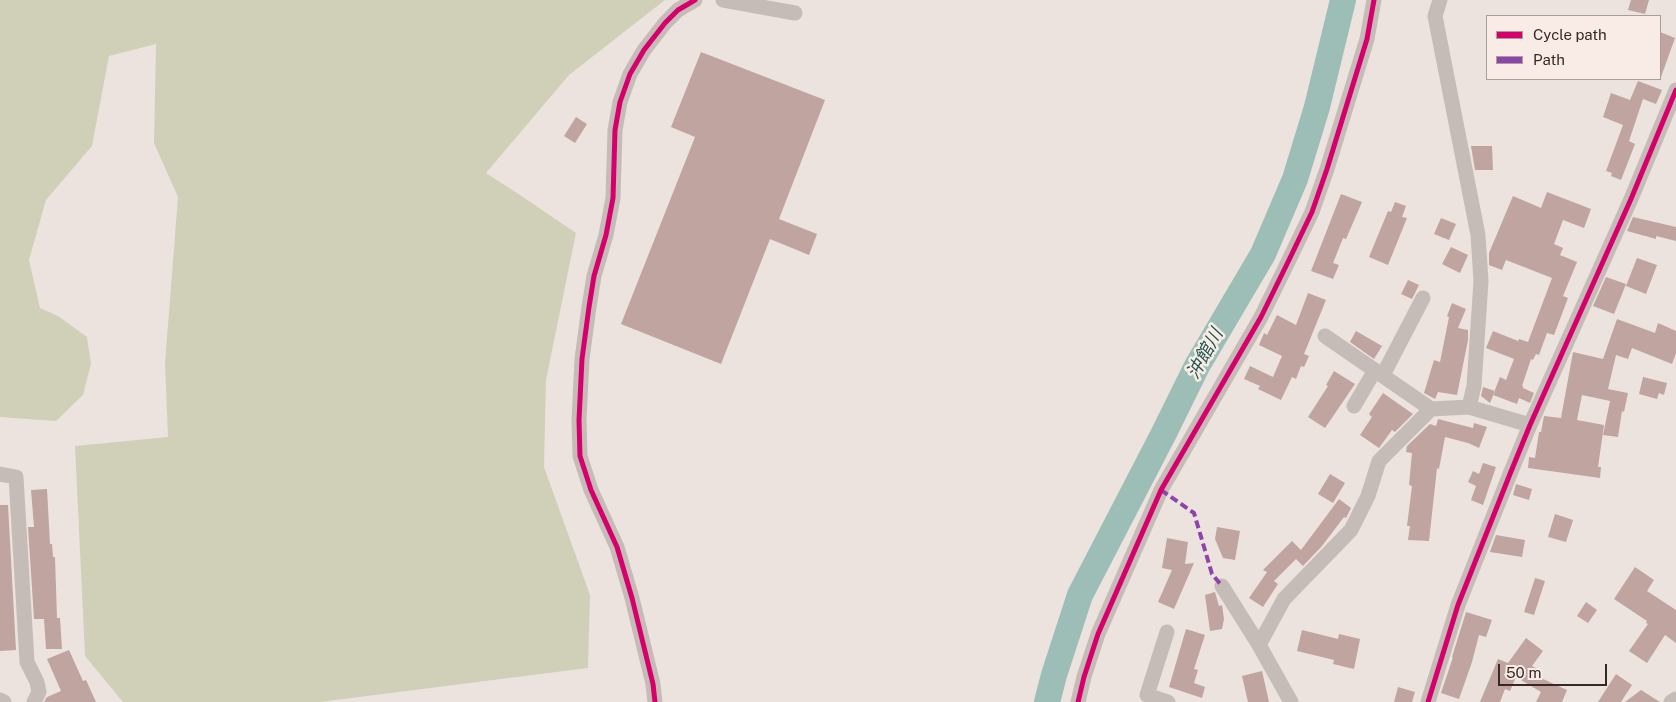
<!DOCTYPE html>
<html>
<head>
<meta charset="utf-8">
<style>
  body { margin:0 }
  #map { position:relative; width:1676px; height:702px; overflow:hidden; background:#ece3df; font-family:"Public Sans",sans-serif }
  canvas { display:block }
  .legend { position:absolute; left:1486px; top:15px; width:175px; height:65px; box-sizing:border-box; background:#f9ece6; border:1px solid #ab9e9a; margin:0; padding:6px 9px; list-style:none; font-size:15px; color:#352827 }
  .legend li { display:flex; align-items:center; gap:10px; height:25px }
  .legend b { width:25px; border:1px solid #ab9e9a }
  .scale { position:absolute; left:1498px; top:664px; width:109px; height:22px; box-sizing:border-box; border:2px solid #352827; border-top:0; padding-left:6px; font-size:15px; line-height:18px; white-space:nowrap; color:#352827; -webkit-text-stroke:4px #f9ece6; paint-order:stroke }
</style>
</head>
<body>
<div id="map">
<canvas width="1676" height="702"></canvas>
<ul class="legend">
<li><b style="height:6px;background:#d6006c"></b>Cycle path</li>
<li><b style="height:6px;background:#8e44ad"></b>Path</li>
</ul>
<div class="scale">50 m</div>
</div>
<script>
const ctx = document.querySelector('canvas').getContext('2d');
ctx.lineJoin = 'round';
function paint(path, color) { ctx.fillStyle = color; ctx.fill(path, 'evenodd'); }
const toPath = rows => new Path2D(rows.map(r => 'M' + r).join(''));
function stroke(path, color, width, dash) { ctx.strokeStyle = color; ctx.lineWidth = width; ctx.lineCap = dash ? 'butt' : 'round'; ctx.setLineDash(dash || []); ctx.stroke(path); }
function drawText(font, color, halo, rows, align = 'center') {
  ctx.font = font + ' "Public Sans","Noto Sans JP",sans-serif'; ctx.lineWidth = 5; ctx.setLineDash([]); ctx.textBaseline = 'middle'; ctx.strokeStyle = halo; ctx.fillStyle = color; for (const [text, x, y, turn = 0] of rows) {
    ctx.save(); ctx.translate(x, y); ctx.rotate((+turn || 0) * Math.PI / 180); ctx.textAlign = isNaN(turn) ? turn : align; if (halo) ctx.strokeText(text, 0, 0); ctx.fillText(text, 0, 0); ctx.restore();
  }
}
paint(toPath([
  [0,0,665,0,569,75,486,173,520,195,576,233,546,380,544,467,590,595,588,668,320,702,123,702,85,656,75,446,168,437,165,363,178,197,154,143,156,44,109,56,92,146,46,200,29,260,40,308,58,316,87,337,91,364,83,395,56,421,0,417]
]), '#d0d0b9');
stroke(toPath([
  [1047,702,1054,675,1080,595,1164,433,1197,366,1263,254,1295,179,1317,107,1343,0]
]), '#9cbeb7', 26);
paint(toPath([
  [1631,0,1649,0,1645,14,1628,10],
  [1660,32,1675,38,1661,77,1660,77],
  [701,52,825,100,779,219,817,234,809,255,770,239,721,364,621,324,695,137,671,127],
  [1638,81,1662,90,1656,104,1643,99,1629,141,1635,144,1621,180,1611,176,1612,173,1606,171,1623,125,1603,117,1611,93,1630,100],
  [576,117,587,124,575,143,564,136],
  [1471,146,1492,146,1493,170,1475,170],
  [1547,192,1591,209,1584,228,1563,220,1554,244,1563,248,1560,255,1577,262,1563,296,1568,298,1554,335,1547,333,1539,355,1536,354,1533,360,1531,359,1522,386,1523,386,1523,388,1534,393,1530,403,1519,398,1517,404,1493,395,1500,377,1506,380,1514,359,1486,348,1493,331,1518,341,1519,339,1528,342,1552,278,1506,260,1502,270,1489,265,1489,253,1513,196,1541,208],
  [1341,194,1362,202,1346,239,1343,238,1333,263,1339,265,1333,279,1311,271],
  [1395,202,1406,206,1402,217,1407,218,1388,265,1369,257,1388,211,1391,212],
  [1633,217,1676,227,1676,241,1656,236,1656,239,1627,231],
  [1441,218,1456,224,1449,240,1434,234],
  [1451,247,1468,255,1460,273,1442,264],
  [1637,258,1657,265,1646,294,1626,286],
  [1606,277,1626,284,1614,314,1593,306],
  [1408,280,1419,285,1412,299,1401,294],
  [1308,293,1326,300,1304,354,1309,356,1304,367,1301,366,1296,379,1292,377,1281,400,1258,389,1260,386,1244,379,1250,366,1273,377,1282,356,1259,345,1264,333,1267,335,1277,315,1296,325],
  [1452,303,1466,309,1458,328,1468,330,1468,340,1457,395,1438,392,1435,399,1424,393,1434,360,1440,362,1449,317,1447,316],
  [1617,319,1655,333,1658,323,1676,331,1676,353,1672,364,1632,348,1628,359,1616,355,1608,389,1628,393,1624,412,1622,411,1618,437,1603,435,1610,401,1582,395,1577,420,1604,425,1598,467,1601,467,1600,478,1528,468,1529,457,1535,458,1539,432,1541,432,1544,416,1561,418,1573,352,1603,359],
  [1356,331,1382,346,1374,359,1350,342],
  [1334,371,1355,384,1325,428,1308,417,1328,386,1326,385],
  [1643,377,1667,383,1664,395,1659,393,1657,399,1639,394],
  [1483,387,1495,391,1490,403,1481,396],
  [1383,393,1413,414,1395,432,1392,430,1379,448,1360,435,1372,417,1369,414],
  [1438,419,1473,428,1474,423,1487,427,1479,448,1468,443,1445,437,1439,469,1437,468,1429,541,1408,540,1410,526,1407,526,1412,486,1409,485,1412,453,1406,452,1407,446,1430,424,1436,426],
  [1483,463,1496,467,1483,505,1471,500,1476,486,1468,482,1473,471,1479,474],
  [1330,474,1345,483,1333,503,1318,494],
  [1516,484,1532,489,1529,500,1513,495],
  [47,489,50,544,52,544,53,557,55,557,57,618,60,618,62,649,46,649,44,619,34,619,28,527,34,527,31,490],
  [1339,499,1351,508,1346,518,1344,517,1322,546,1303,566,1296,559,1274,581,1278,584,1263,607,1249,598,1267,572,1263,570,1292,541,1301,550],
  [0,505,8,505,16,650,0,651],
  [1555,514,1573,520,1566,542,1548,537],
  [1217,527,1240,531,1235,560,1223,558,1215,539],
  [1496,535,1525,540,1522,557,1490,552],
  [1167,538,1188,542,1185,564,1194,563,1174,609,1158,602,1172,570,1162,568],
  [1635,567,1654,580,1647,591,1676,610,1676,643,1665,635,1647,663,1629,651,1648,624,1646,623,1647,621,1614,599],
  [1535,578,1545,581,1534,615,1524,612],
  [1215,592,1219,606,1222,605,1224,619,1222,629,1210,631,1205,595],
  [1586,602,1597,610,1588,623,1577,616],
  [1466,612,1492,620,1486,637,1479,635,1472,662,1459,699,1441,693,1453,657,1452,657],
  [1186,629,1205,635,1194,669,1198,670,1194,683,1205,687,1202,698,1169,687],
  [1302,630,1338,639,1339,634,1360,639,1354,669,1333,664,1334,660,1297,651],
  [1526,638,1543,651,1532,666,1541,671,1539,674,1542,676,1541,678,1567,690,1562,702,1536,702,1541,692,1516,677,1510,691,1505,689,1500,702,1480,702,1498,659,1508,663],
  [69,650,83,681,86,680,96,702,44,702,47,697,61,691,47,659],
  [1262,671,1269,702,1248,702,1242,676],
  [1616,674,1632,685,1621,702,1598,702],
  [1398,687,1415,692,1412,702,1394,702],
  [1641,690,1660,702,1625,702]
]), '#bfa4a0');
stroke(toPath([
  [723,0,795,13],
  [1440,0,1435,16,1478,235,1481,281,1474,386,1469,407,1530,425],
  [1325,336,1431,409,1469,407],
  [1383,375,1423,298],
  [1354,406,1375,370],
  [0,474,16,477,27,662,37,682,39,692,34,702],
  [1222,586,1259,645,1291,702],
  [1167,632,1147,695,1168,702],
  [1259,645,1284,599,1351,530,1368,496,1379,461,1431,409],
  [0,700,4,702],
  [655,702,653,684,632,598,617,547,591,490,580,456,579,420,582,359,589,307,594,276,606,235,613,198,615,130,620,102,630,74,644,50,665,23,678,10,695,0],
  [1078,702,1084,677,1098,634,1161,490,1261,317,1288,262,1312,212,1327,169,1367,39,1374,0],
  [1428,702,1458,605,1510,474,1530,425,1631,199,1676,90],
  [1671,702,1676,699]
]), '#c5bcb8', 15);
stroke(toPath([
  [1161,490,1194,513,1212,574,1222,586]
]), '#8e44ad', 4, [8, 4]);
stroke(toPath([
  [655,702,653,684,632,598,617,547,591,490,580,456,579,420,582,359,589,307,594,276,606,235,613,198,615,130,620,102,630,74,644,50,665,23,678,10,695,0],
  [1078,702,1084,677,1098,634,1161,490,1261,317,1288,262,1312,212,1327,169,1367,39,1374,0],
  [1428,702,1458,605,1510,474,1530,425,1631,199,1676,90]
]), '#d6006c', 5);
drawText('italic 18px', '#1d564f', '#f9ece6', [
  ["沖館川",1205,354,-61]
]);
</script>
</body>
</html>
